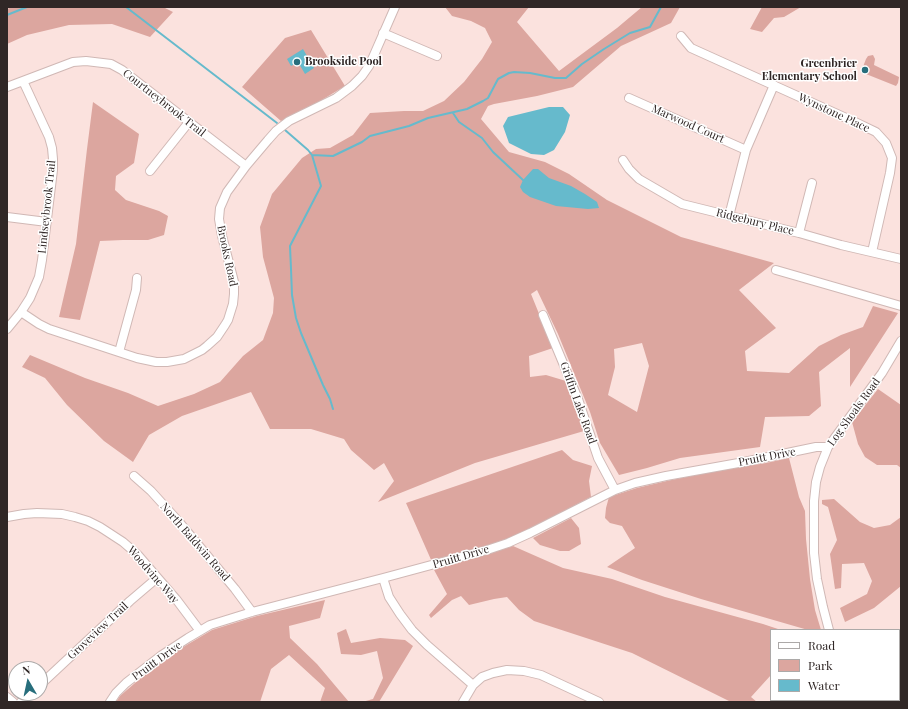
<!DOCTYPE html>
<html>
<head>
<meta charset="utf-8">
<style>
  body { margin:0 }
  #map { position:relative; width:908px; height:709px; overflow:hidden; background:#fbe2de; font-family:"Playfair Display",serif }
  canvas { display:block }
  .frame { position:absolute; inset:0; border:8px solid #302726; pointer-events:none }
  .legend { position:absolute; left:770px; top:629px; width:130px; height:72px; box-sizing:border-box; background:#fff; border:1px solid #aca9a8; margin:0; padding:5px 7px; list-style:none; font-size:12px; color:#302726 }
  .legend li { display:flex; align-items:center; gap:8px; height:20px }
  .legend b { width:20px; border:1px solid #aca9a8 }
  .north { position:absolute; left:8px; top:661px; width:40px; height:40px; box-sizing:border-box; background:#fff; border:1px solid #aca9a8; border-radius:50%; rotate:351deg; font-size:11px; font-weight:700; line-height:16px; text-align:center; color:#302726 }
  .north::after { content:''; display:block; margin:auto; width:14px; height:18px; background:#276e7c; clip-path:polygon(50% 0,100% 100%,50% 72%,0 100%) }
</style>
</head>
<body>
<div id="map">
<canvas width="908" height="709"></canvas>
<div class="frame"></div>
<ul class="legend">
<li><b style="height:5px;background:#fff"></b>Road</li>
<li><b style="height:11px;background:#dca69f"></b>Park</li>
<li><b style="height:11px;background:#66bacc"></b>Water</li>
</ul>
<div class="north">N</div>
</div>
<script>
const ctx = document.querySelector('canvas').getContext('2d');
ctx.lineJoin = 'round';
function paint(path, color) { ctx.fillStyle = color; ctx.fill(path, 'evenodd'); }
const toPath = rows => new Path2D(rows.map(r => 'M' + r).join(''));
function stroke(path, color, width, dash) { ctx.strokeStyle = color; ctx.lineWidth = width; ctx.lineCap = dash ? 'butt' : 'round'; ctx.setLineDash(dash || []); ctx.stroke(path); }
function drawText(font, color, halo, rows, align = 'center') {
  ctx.font = font + ' "Playfair Display",serif'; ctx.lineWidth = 3; ctx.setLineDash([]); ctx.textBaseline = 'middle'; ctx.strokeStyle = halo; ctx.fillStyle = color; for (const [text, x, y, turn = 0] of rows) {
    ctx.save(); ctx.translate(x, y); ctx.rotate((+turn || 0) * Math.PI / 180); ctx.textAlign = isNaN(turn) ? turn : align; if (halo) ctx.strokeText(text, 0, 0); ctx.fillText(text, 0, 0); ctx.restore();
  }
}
paint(toPath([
  [12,7,163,7,173,12,150,37,112,24,69,25,27,35,7,44,7,9],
  [445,7,529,7,517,22,559,71,617,28,642,7,680,7,671,23,621,46,573,87,537,96,494,104,488,106,481,119,509,152,545,162,569,174,607,200,681,237,774,263,739,290,776,328,745,351,747,371,789,373,819,346,841,335,863,327,873,306,898,313,850,387,850,348,819,372,821,406,809,416,765,417,760,447,680,458,647,468,619,475,600,443,590,412,558,334,537,290,531,294,553,348,529,356,530,377,546,375,566,381,584,431,475,463,378,502,394,481,384,463,374,470,351,450,344,439,311,429,270,429,251,392,182,416,149,435,133,462,104,441,67,405,45,378,22,367,30,355,85,378,128,393,158,406,194,394,220,382,243,356,263,340,273,313,274,298,263,257,260,227,272,194,302,158,316,149,330,148,353,135,370,113,404,111,423,111,444,101,464,82,482,59,492,42,485,28,471,21,452,16],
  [642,343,649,366,637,412,608,395,615,367,614,349],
  [762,7,801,7,784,17,774,18,762,32,750,29],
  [311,30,345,86,320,101,281,121,242,87,285,38],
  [873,55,875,59,874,65,899,77,898,83,896,86,861,72,866,59,868,56],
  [93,102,139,134,134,163,116,176,115,190,126,200,159,211,168,216,164,235,148,240,123,240,100,241,80,320,59,317,76,244,87,149],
  [878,389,901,405,901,468,897,465,877,465,865,457,858,444,852,422],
  [562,450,573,460,592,466,589,481,591,497,539,524,507,539,480,548,432,562,406,503],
  [789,458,799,497,805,511,806,539,810,579,815,610,821,630,808,630,701,599,642,580,607,567,635,548,622,526,610,523,605,518,606,508,609,497,637,488,671,480,711,472,766,463],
  [834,499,860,522,874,528,890,525,901,517,901,586,874,608,845,622,840,608,867,594,872,581,864,563,842,564,841,588,835,589,830,554,837,540,828,507,822,504,822,500],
  [571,518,579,528,581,544,569,551,560,551,540,545,533,538],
  [513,546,563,568,612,579,665,597,763,624,781,630,771,630,771,675,751,697,757,702,731,702,632,653,534,621,519,610,507,597,494,599,469,605,461,596,452,600,431,618,429,615,447,594,433,568,480,556],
  [325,600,320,618,289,626,290,638,317,664,349,702,320,702,325,688,289,655,271,669,260,702,116,702,120,696,150,670,185,646,212,630,257,616],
  [346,629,351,643,380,638,405,640,413,646,379,702,362,702,373,699,383,678,377,651,361,655,341,654,337,633]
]), '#dca69f');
paint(toPath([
  [303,49,314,68,305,74,298,62,291,66,287,59],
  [549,107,563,107,570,115,565,132,554,150,544,155,531,154,509,143,503,126,508,117],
  [533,169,538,169,549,178,571,186,585,194,597,202,599,208,588,209,556,206,530,197,523,192,520,187,523,180]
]), '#66bacc');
stroke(toPath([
  [126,7,277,123],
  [7,15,27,7],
  [453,113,459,122,482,138,493,152,523,180],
  [285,130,308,150,312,155,321,186,290,246,291,269,292,295,296,318,301,333,323,385,330,399,333,409],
  [312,155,333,156,362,142,370,136,409,126,428,118,467,109,483,101,488,98,498,79,509,73,514,72,530,73,555,78,566,78,582,64,604,49,630,33,650,27,661,7]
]), '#66bacc', 2);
const minor = toPath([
  [383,33,437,56],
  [681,36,691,48,855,122,876,132,886,143,892,158,890,173,872,252],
  [7,87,73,62,86,61,111,64,122,70,246,166],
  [629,98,746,150],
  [623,160,629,169,639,179,682,204,799,233,841,245,901,259],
  [150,171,189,122],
  [729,216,746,150,774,85],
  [7,217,47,222],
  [799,233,812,183],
  [776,270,901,306],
  [21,312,39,324,49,329,137,358,156,362,167,362,184,359,202,350,207,346,217,337,225,325,228,320,233,304,234,294,234,282,232,274,222,236,219,219,220,208,227,192,246,166,268,140,276,131,289,121,336,98,352,86,362,76,369,66,374,55,395,7],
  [543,315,578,399,598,458,615,490],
  [7,329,21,312,30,298,39,277,42,260,53,170,53,159,52,148,49,137,23,81],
  [119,352,136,290,137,278],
  [134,476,151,491,180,523,235,589,252,612],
  [7,517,24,514,37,513,62,514,75,517,88,521,100,527,123,542,138,555,176,599,200,631],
  [383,578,389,597,400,614,412,630,427,645,473,685],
  [829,630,823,607,817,579,814,553,814,501,816,482,820,467,828,447,882,373,901,341],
  [899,676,901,676],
  [40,685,130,601,157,578],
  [7,697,13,702],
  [848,700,848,702],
  [21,702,31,693],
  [110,702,116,693,126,683,162,655,188,638,210,625,252,612,383,578,487,550,508,543,530,533,615,490,635,483,666,476,744,462,816,447,828,447],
  [463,702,473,685,482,677,493,673,507,670,524,671,541,675,599,702]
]);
stroke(minor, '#d0b8b5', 10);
stroke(minor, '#fff', 8);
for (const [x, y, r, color] of [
  [297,62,4,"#276e7c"],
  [865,70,4,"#276e7c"]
]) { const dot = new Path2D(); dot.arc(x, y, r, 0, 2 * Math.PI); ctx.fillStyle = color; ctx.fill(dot); stroke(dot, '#fff', 1.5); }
drawText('bold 11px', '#302726', '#fff', [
  ["Brookside Pool",305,62],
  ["Greenbrier",857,64,"right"],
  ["Elementary School",857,77,"right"]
], 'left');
drawText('11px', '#302726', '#fff', [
  ["Courtneybrook Trail",164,103,38],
  ["Wynstone Place",834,113,25],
  ["Marwood Court",688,124,24],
  ["Lindseybrook Trail",47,207,-84],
  ["Ridgebury Place",755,222,14],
  ["Brooks Road",227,256,78],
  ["Griffin Lake Road",578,403,70],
  ["Log Shoals Road",854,412,-54],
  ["Pruitt Drive",767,457,-11],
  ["North Baldwin Road",195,542,49],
  ["Pruitt Drive",461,557,-16],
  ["Woodvine Way",153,575,49],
  ["Groveview Trail",98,631,-43],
  ["Pruitt Drive",157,661,-36]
]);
</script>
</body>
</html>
